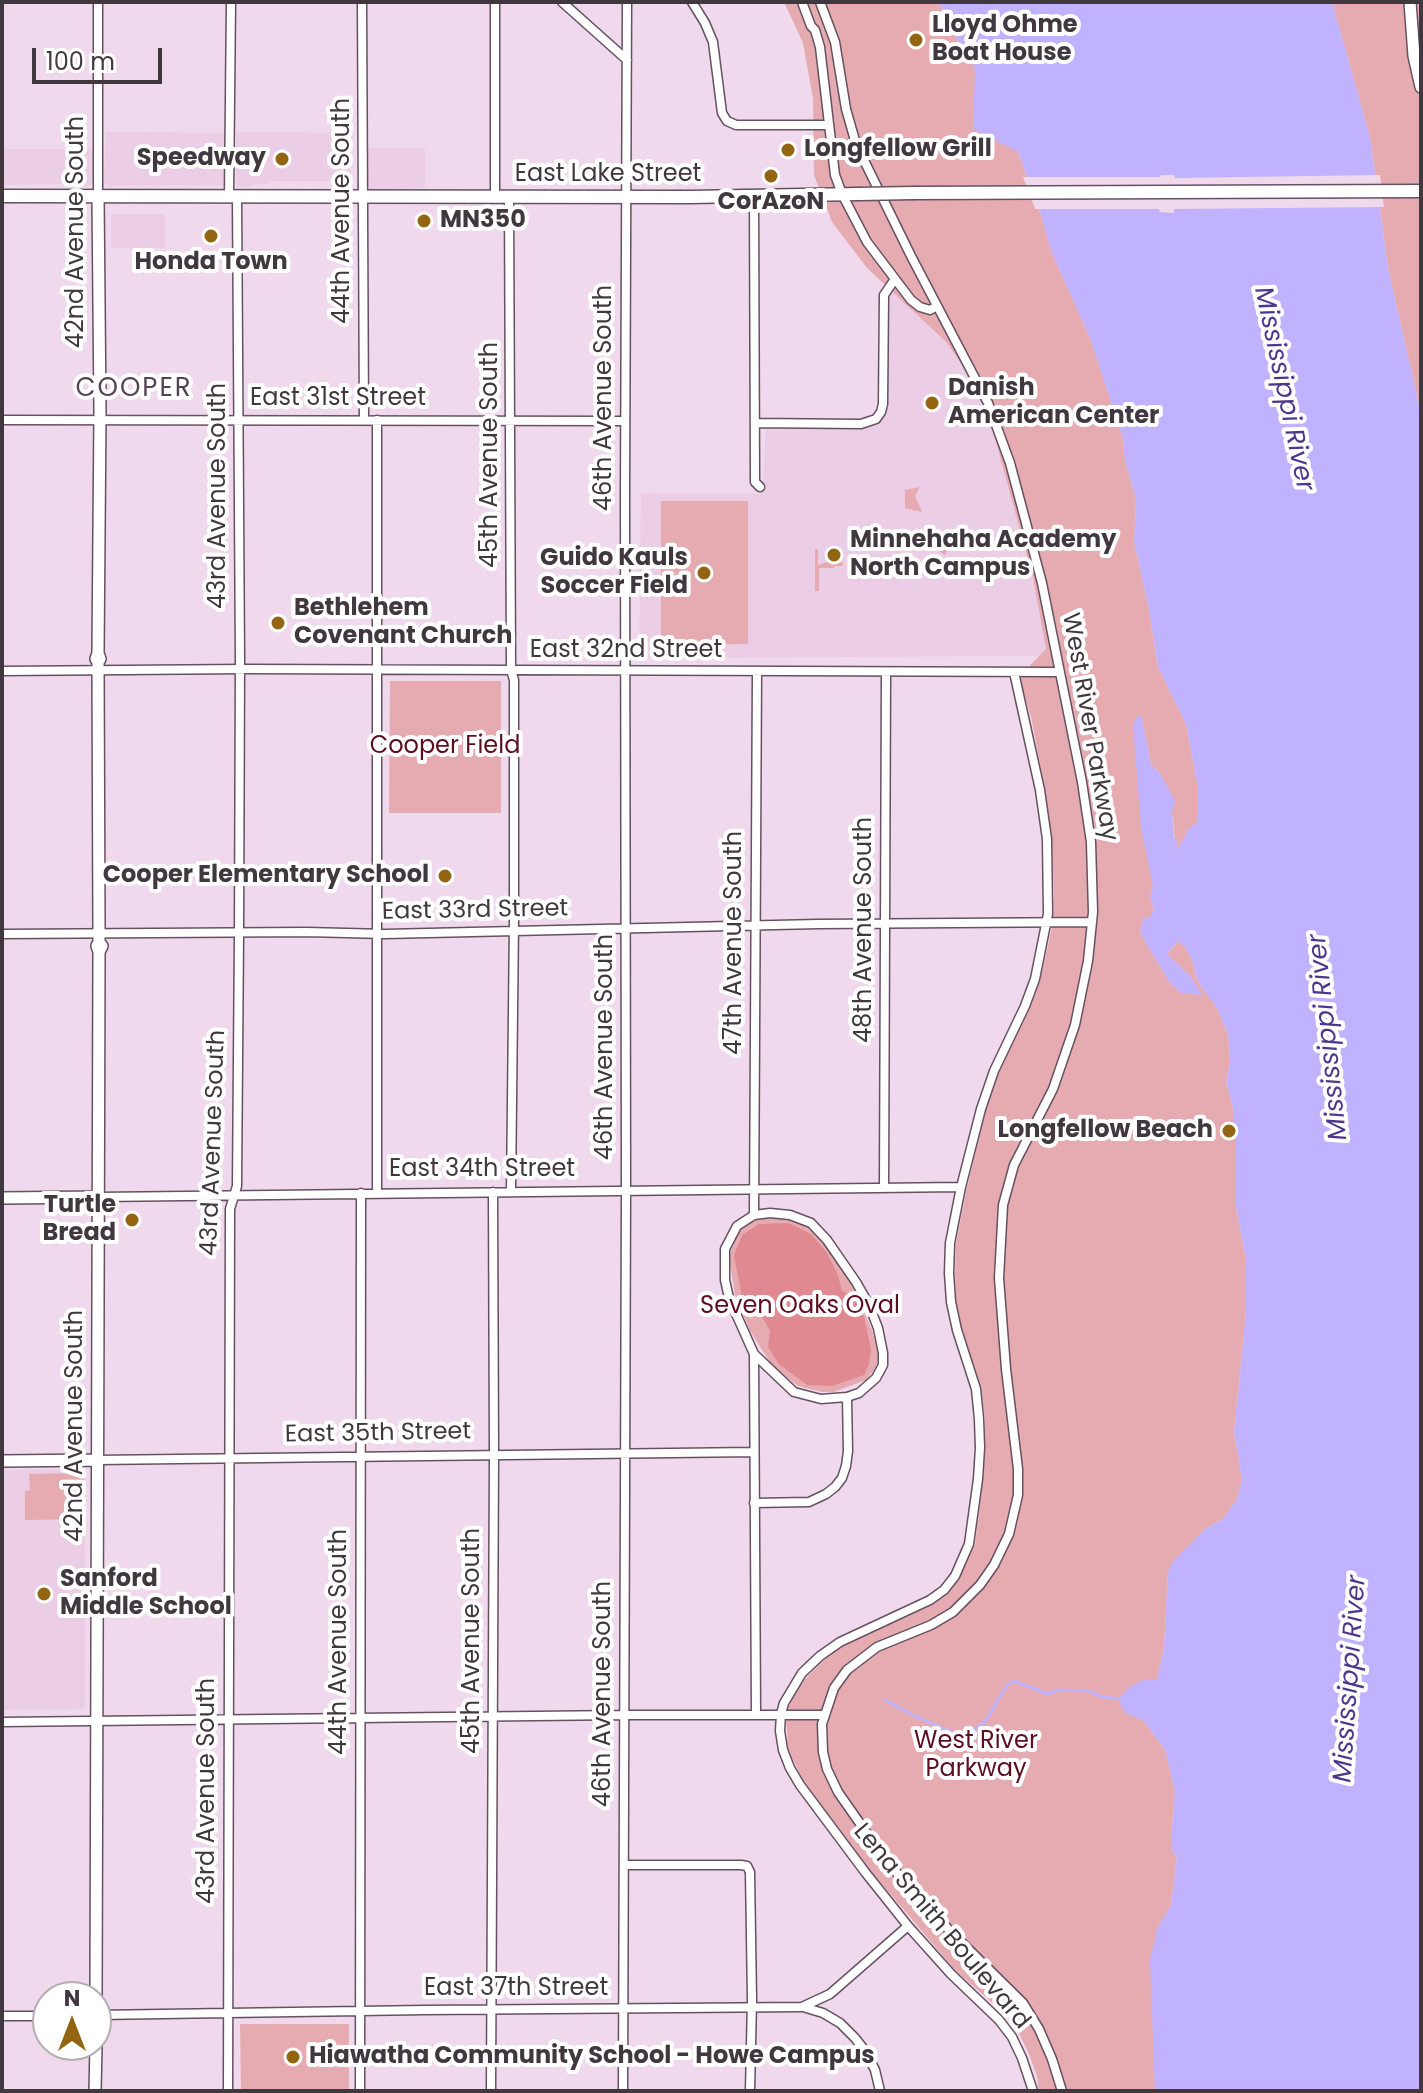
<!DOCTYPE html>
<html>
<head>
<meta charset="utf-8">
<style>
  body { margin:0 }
  #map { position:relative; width:1423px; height:2093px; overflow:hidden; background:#f0d9ec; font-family:Poppins,sans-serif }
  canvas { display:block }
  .frame { position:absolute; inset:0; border:4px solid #41383f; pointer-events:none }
  .north { position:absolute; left:32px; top:1981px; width:80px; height:80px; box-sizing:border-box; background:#fff; border:2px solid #b3afb2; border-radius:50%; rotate:0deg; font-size:22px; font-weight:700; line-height:32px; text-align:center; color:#41383f }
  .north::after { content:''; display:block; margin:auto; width:28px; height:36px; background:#936513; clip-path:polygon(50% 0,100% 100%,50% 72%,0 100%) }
  .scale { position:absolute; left:32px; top:48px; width:130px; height:36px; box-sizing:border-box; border:4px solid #41383f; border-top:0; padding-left:10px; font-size:24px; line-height:28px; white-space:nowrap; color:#41383f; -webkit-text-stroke:6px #fff; paint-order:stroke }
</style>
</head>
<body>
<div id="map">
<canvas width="1423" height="2093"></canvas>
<div class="frame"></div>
<div class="north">N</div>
<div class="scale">100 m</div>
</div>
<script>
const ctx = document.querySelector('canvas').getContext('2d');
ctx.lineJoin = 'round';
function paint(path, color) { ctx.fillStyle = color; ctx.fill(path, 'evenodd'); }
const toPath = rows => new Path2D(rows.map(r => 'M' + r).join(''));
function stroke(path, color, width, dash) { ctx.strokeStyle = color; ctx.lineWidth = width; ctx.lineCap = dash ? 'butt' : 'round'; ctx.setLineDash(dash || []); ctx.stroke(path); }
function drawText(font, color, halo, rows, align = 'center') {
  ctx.font = font + ' Poppins,sans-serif'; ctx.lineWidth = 8; ctx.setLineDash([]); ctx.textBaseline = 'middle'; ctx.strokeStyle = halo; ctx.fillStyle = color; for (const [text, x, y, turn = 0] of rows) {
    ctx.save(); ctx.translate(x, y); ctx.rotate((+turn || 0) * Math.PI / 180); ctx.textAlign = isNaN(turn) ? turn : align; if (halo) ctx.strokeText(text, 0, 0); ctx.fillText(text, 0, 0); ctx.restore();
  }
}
paint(toPath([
  [106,132,225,133,226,178,224,185,107,186,104,181],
  [241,132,350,133,351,181,270,181,270,184,257,184,252,187,238,187,236,182,236,133],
  [367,148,425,148,425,188,371,189,367,183],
  [2,149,94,149,93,182,90,186,73,184,2,185],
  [111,214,165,214,165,248,111,248],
  [892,291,945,342,965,369,984,408,995,438,1033,578,1046,649,1040,656,639,658,641,493,762,494,766,429,870,427,883,418,888,408,888,295],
  [85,1469,85,1709,2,1710,2,1470]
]), '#ebcde5');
paint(toPath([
  [784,2,939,2,955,36,975,68,975,114,1018,152,1040,212,1052,253,1090,338,1123,438,1125,460,1136,499,1134,541,1149,610,1158,667,1186,724,1197,782,1197,824,1188,829,1184,839,1176,850,1172,812,1160,773,1151,765,1142,719,1153,886,1150,897,1154,909,1151,917,1143,919,1140,933,1170,983,1182,994,1195,994,1201,996,1192,978,1167,954,1179,940,1185,947,1192,959,1196,976,1201,986,1217,1008,1228,1034,1230,1063,1226,1082,1233,1108,1233,1126,1236,1141,1236,1207,1246,1259,1246,1313,1234,1432,1242,1479,1237,1499,1223,1519,1204,1530,1168,1573,1164,1648,1157,1680,1144,1680,1128,1714,1143,1720,1165,1750,1175,1791,1171,1837,1171,1848,1177,1858,1171,1905,1157,1929,1154,2037,1155,2091,1039,2091,1037,2076,1029,2054,1019,2033,1005,2014,955,1970,869,1869,804,1782,788,1749,786,1715,794,1694,807,1677,824,1660,842,1647,932,1605,948,1594,959,1578,975,1545,983,1480,985,1448,985,1419,981,1387,962,1329,956,1301,955,1273,956,1244,967,1188,986,1110,999,1073,1030,1008,1040,981,1053,923,1054,897,1052,839,1045,789,1031,717,1019,677,1046,649,1033,578,995,438,984,408,965,369,946,342,867,268,832,222,814,175,813,99,803,43],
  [1332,2,1421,2,1421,414,1388,268,1370,137],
  [920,487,915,496,922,512,905,508,905,490],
  [661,501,748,501,748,644,661,645],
  [928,526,936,541,950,547,945,555,920,538],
  [815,549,818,549,818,565,840,558,843,564,843,566,835,566,834,568,819,568,819,591,815,591],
  [390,681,501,681,501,813,389,813],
  [770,1218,789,1220,809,1227,825,1244,852,1285,872,1330,878,1354,877,1366,866,1380,834,1392,822,1392,798,1386,773,1367,750,1331,735,1295,730,1263,731,1251,740,1230,746,1225,755,1220],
  [84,1473,84,1519,25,1520,25,1491,30,1490,29,1474],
  [240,2024,349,2024,349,2091,241,2091]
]), '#e6abb0');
paint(toPath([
  [789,1223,811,1234,827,1253,838,1275,842,1291,852,1295,864,1317,871,1349,869,1364,864,1375,832,1386,807,1385,779,1364,768,1347,770,1331,763,1318,750,1310,743,1302,734,1255,742,1235,759,1224]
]), '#e08991');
paint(toPath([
  [939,2,1332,2,1370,137,1388,268,1421,414,1421,2091,1155,2091,1150,1961,1157,1929,1171,1905,1177,1858,1171,1848,1171,1837,1175,1791,1165,1750,1143,1720,1128,1714,1122,1708,1119,1699,1129,1687,1144,1680,1157,1680,1164,1648,1168,1572,1172,1562,1204,1530,1223,1519,1237,1499,1242,1479,1234,1432,1246,1313,1246,1259,1236,1207,1236,1141,1233,1126,1233,1108,1226,1082,1230,1063,1228,1034,1217,1008,1201,986,1196,976,1192,959,1185,947,1178,941,1167,954,1192,978,1203,997,1195,994,1182,994,1170,983,1140,933,1143,918,1150,917,1154,909,1150,897,1153,886,1141,828,1133,724,1139,714,1142,719,1151,765,1160,773,1175,801,1172,812,1174,837,1177,841,1176,850,1184,839,1188,829,1197,823,1197,782,1186,724,1158,667,1149,610,1134,541,1136,499,1125,460,1123,438,1090,338,1052,253,1040,212,1018,152,973,129,975,68,955,36]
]), '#c0b2ff');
paint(toPath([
  [1161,175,1174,175,1175,178,1380,175,1384,207,1174,209,1174,213,1160,212,1159,209,1035,209,1023,177,1160,177]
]), '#f0d9ec');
stroke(toPath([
  [885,1700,915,1716,958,1735,966,1735,985,1722,1007,1685,1014,1681,1048,1694,1059,1690,1089,1691,1102,1697,1122,1699]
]), '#c0b2ff', 3);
const street = toPath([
  [98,2,98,196],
  [362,2,364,420],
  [495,2,495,197],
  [562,2,627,60],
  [692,2,705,23,713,42,722,113,727,121,736,125,829,125],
  [802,2,811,26,815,30,820,47,835,175,842,194,867,242,911,300,920,307,930,310,937,306],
  [820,2,835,42,846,109,856,144,911,256,988,403,1010,463,1042,583,1082,782,1091,842,1093,912,1088,961,1075,1025,1053,1089,1014,1165,1003,1205,999,1278,1006,1369,1018,1469,1018,1495,1009,1534,994,1565,980,1585,953,1612,931,1625,877,1647,847,1670,834,1688,822,1724,823,1752,827,1769,838,1792,868,1835,900,1877,949,1930,1023,2003,1039,2029,1052,2059,1062,2091],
  [229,196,231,2],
  [754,196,755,482,760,487],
  [509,197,511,670,514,680,514,921,511,1192],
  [2,420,625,421],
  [755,423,861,424,876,419,881,412,883,404,884,295,895,279],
  [2,671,247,669,1058,672],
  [1014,672,1040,790,1047,839,1048,914,1035,979,1025,1006,994,1071,981,1109,961,1187,950,1243,949,1273,951,1302,957,1330,976,1389,979,1419,980,1448,978,1479,969,1544,955,1576,944,1590,930,1600,840,1642,820,1656,802,1673,784,1703,781,1714,780,1731,783,1750,790,1768,800,1785,865,1872,908,1926,951,1974,999,2020,1012,2037,1022,2058,1033,2091],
  [2,934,307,932,385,934,818,924,1092,922],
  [884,1188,886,672],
  [377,1192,377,420],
  [99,1197,961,1187],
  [754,1215,757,672],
  [754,1354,794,1392,821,1399,847,1397,859,1393,876,1378,883,1365,883,1353,878,1328,869,1305,856,1282,827,1240,811,1223,790,1215,770,1213,754,1215,737,1226,725,1249,725,1280,729,1298,754,1354,756,1714],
  [97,1460,754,1452],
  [754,1503,809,1502,826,1494,835,1487,842,1478,846,1466,848,1451,847,1397],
  [2,1722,623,1715,825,1715],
  [624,1865,741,1865,747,1866,750,1872,752,2000,750,2091],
  [803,2007,823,2013,840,2023,855,2038,866,2052,875,2070,880,2091],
  [96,2015,425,2010,802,2007,830,1994,908,1926],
  [2,2016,48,2016],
  [228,2091,230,1209,237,1186,239,933,240,662,237,196],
  [360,2091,361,1193],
  [491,2091,494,1455,493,1192],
  [623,2091,626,1191,625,493,627,2]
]);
const secondary = toPath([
  [1410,2,1414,56,1421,87],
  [98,196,100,412,98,653,96,659,98,662,100,659,98,653],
  [98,662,99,933,99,942,97,946,99,952,102,946,99,942],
  [2,1198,99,1197],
  [2,1461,97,1460],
  [96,1997,99,952],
  [95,2091,96,2045]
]);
const primary = toPath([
  [914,193,1421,191],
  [2,196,690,197,858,194]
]);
stroke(street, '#655161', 11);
stroke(secondary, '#655161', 14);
stroke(primary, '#655161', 15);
stroke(street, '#fff', 8);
stroke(secondary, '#fff', 11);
stroke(primary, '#fff', 12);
const primaryBridge = toPath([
  [858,194,914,193]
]);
stroke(primaryBridge, '#655161', 15, []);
stroke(primaryBridge, '#fff', 12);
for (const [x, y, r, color] of [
  [916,40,8,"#936513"],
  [788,150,8,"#936513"],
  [282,159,8,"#936513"],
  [771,176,8,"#936513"],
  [424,221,8,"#936513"],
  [211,236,8,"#936513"],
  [932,403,8,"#936513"],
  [834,555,8,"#936513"],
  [704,573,8,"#936513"],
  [278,623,8,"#936513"],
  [445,876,8,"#936513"],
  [1229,1131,8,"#936513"],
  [132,1220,8,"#936513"],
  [44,1594,8,"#936513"],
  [293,2057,8,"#936513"]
]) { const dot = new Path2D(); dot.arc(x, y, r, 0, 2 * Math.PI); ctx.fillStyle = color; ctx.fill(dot); stroke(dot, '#fff', 3); }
drawText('bold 24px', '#41383f', '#fff', [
  ["Lloyd Ohme",932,26],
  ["Boat House",932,54],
  ["Longfellow Grill",804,150],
  ["Speedway",266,159,"right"],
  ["CorAzoN",771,203,"center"],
  ["MN350",440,221],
  ["Honda Town",211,263,"center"],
  ["Danish",948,389],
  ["American Center",948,417],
  ["Minnehaha Academy",850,541],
  ["North Campus",850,569],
  ["Guido Kauls",688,559,"right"],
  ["Soccer Field",688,587,"right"],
  ["Bethlehem",294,609],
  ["Covenant Church",294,637],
  ["Cooper Elementary School",429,876,"right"],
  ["Longfellow Beach",1213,1131,"right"],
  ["Turtle",116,1206,"right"],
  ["Bread",116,1234,"right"],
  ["Sanford",60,1580],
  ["Middle School",60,1608],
  ["Hiawatha Community School - Howe Campus",309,2057]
], 'left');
drawText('24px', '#41383f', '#fff', [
  ["East Lake Street",608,175],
  ["44th Avenue South",343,211,-90],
  ["42nd Avenue South",77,232,-90],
  ["46th Avenue South",605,398,-90],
  ["East 31st Street",338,399],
  ["45th Avenue South",491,455,-90],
  ["43rd Avenue South",219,496,-90],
  ["East 32nd Street",626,651],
  ["West River Parkway",1089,727,80],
  ["East 33rd Street",475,911,-1],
  ["48th Avenue South",865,930,-90],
  ["47th Avenue South",735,943,-90],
  ["46th Avenue South",606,1047,-90],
  ["43rd Avenue South",214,1143,-88],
  ["East 34th Street",482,1170],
  ["42nd Avenue South",76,1426,-90],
  ["East 35th Street",378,1434,-1],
  ["45th Avenue South",473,1641,-90],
  ["44th Avenue South",340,1642,-90],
  ["46th Avenue South",604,1694,-90],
  ["43rd Avenue South",208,1791,-90],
  ["Lena Smith Boulevard",941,1927,50],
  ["East 37th Street",516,1989]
]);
drawText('24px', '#5c0d20', '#fff', [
  ["Cooper Field",445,747],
  ["Seven Oaks Oval",800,1307],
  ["West River",976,1742],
  ["Parkway",976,1770]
]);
ctx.letterSpacing = '2px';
drawText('26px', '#564352', '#fff', [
  ["COOPER",134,389]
]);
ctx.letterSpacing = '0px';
drawText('italic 26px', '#4e368d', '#fff', [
  ["Mississippi River",1283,389,78],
  ["Mississippi River",1329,1037,-96],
  ["Mississippi River",1351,1679,-86]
]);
</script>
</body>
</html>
